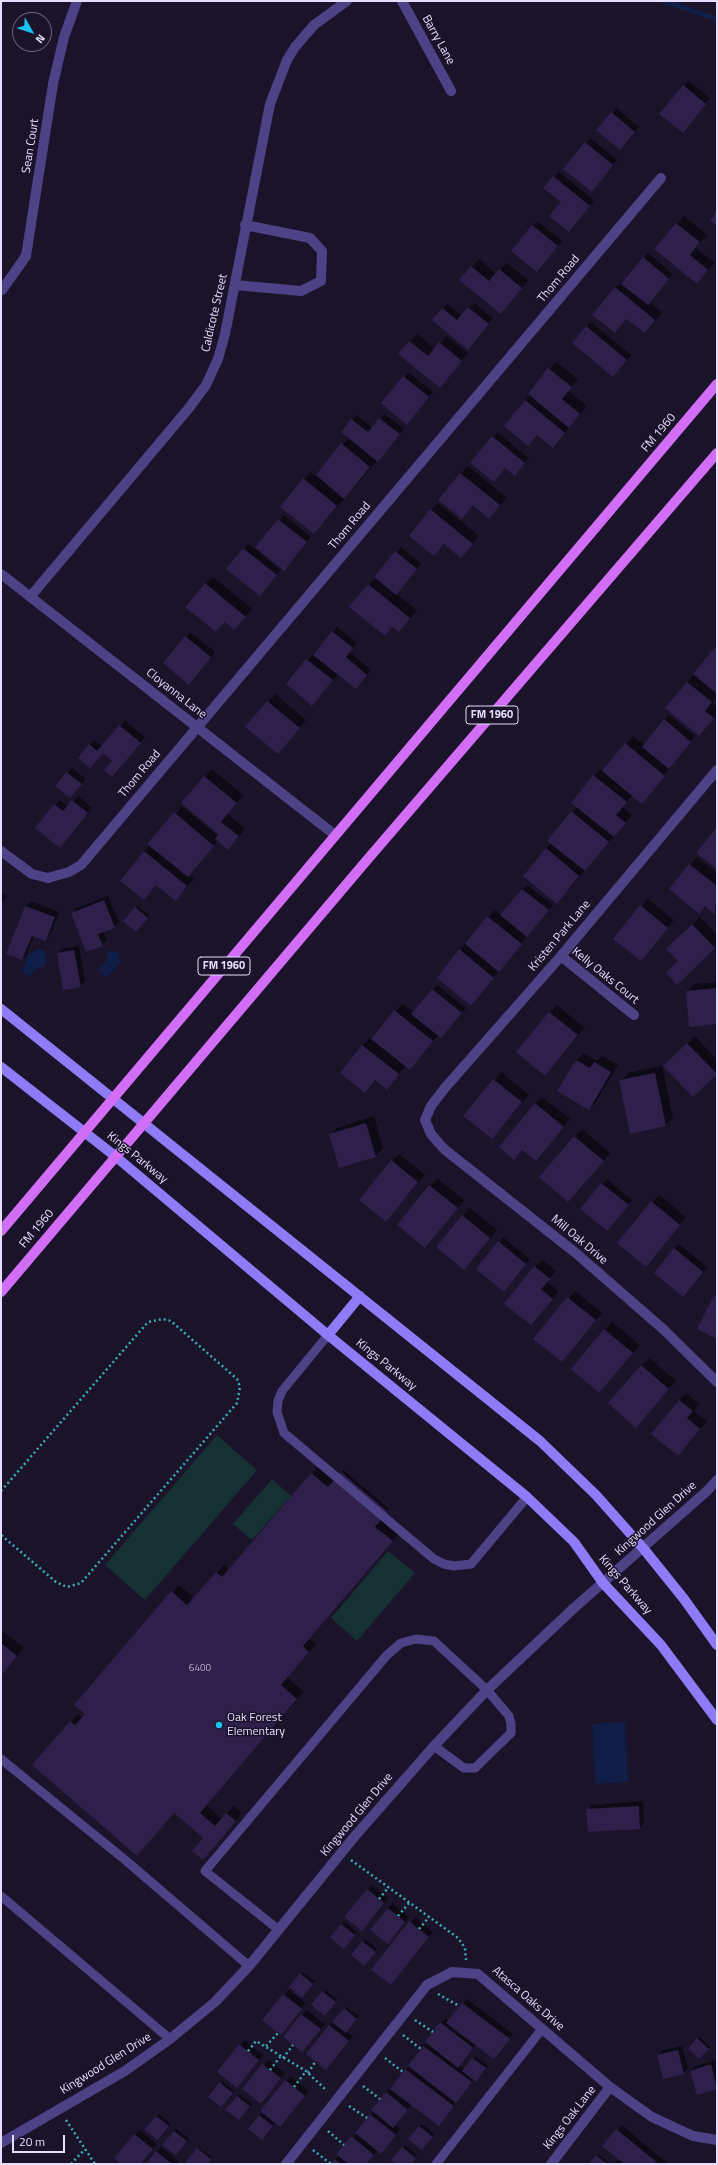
<!DOCTYPE html>
<html>
<head>
<meta charset="utf-8">
<style>
  body { margin:0 }
  #map { position:relative; width:718px; height:2165px; overflow:hidden; background:#1a132a; font-family:"Titillium Web",sans-serif }
  canvas { display:block }
  .frame { position:absolute; inset:0; border:2px solid #e5defd; pointer-events:none }
  .north { position:absolute; left:12px; top:12px; width:40px; height:40px; box-sizing:border-box; background:#1a132a; border:1px solid #6b647e; border-radius:50%; rotate:129deg; font-size:11px; font-weight:700; line-height:16px; text-align:center; color:#e5defd }
  .north::after { content:''; display:block; margin:auto; width:14px; height:18px; background:#18c0ef; clip-path:polygon(50% 0,100% 100%,50% 72%,0 100%) }
  .scale { position:absolute; left:12px; top:2135px; width:53px; height:18px; box-sizing:border-box; border:2px solid #e5defd; border-top:0; padding-left:5px; font-size:12px; line-height:14px; white-space:nowrap; color:#e5defd; -webkit-text-stroke:3px #1a132a; paint-order:stroke }
</style>
</head>
<body>
<div id="map">
<canvas width="718" height="2165"></canvas>
<div class="frame"></div>
<div class="north">N</div>
<div class="scale">20 m</div>
</div>
<script>
const ctx = document.querySelector('canvas').getContext('2d');
ctx.lineJoin = 'round';
function paint(path, color) { ctx.fillStyle = color; ctx.fill(path, 'evenodd'); }
const toPath = rows => new Path2D(rows.map(r => 'M' + r).join(''));
function stroke(path, color, width, dash) { ctx.strokeStyle = color; ctx.lineWidth = width; ctx.lineCap = dash ? 'butt' : 'round'; ctx.setLineDash(dash || []); ctx.stroke(path); }
function drawText(font, color, halo, rows, align = 'center') {
  ctx.font = font + ' "Titillium Web",sans-serif'; ctx.lineWidth = 3; ctx.setLineDash([]); ctx.textBaseline = 'middle'; ctx.strokeStyle = halo; ctx.fillStyle = color; for (const [text, x, y, turn = 0] of rows) {
    ctx.save(); ctx.translate(x, y); ctx.rotate((+turn || 0) * Math.PI / 180); ctx.textAlign = isNaN(turn) ? turn : align; if (halo) ctx.strokeText(text, 0, 0); ctx.fillText(text, 0, 0); ctx.restore();
  }
}
paint(toPath([
  [217,1435,257,1470,145,1600,105,1565],
  [272,1479,291,1496,252,1540,233,1524],
  [388,1551,415,1573,357,1641,331,1618]
]), '#163133');
paint(toPath([
  [38,949,46,951,46,964,43,968,36,969,31,976,25,975,22,969,26,960,30,953],
  [107,951,119,952,120,963,106,978,98,969,107,960],
  [625,1722,628,1782,595,1784,592,1724]
]), '#0f1d47');
paint(toPath([
  [688,81,710,98,687,127,661,114],
  [616,108,639,127,625,144,612,113],
  [590,138,617,160,596,186,586,143],
  [559,172,594,200,574,226,562,202,545,188],
  [684,216,707,235,696,248,715,263,697,283,656,249],
  [537,221,562,241,537,271,533,226],
  [648,253,673,274,649,302,662,313,645,332,627,318,622,324,615,288,623,281,624,282],
  [479,259,496,274,507,263,528,280,508,305,461,280],
  [474,303,493,318,473,344,443,309,447,304,462,316],
  [591,322,631,355,618,371,586,327],
  [417,334,435,349,447,336,468,353,440,387,410,342],
  [556,362,578,379,568,391,587,406,553,447,538,434,528,445,505,426],
  [408,372,433,392,412,419,382,403],
  [384,414,404,429,321,526,304,479,311,472,316,476,349,437,342,431,357,415,372,428],
  [497,432,529,458,515,475,493,437],
  [468,466,507,498,489,517,473,504,439,499],
  [438,503,479,536,461,557,445,544,434,555,431,510],
  [284,515,311,537,289,565,256,547],
  [249,544,281,570,260,595,244,549],
  [401,547,421,564,396,594,417,610,399,631,393,626,385,635,350,607],
  [213,577,252,609,241,622,205,584],
  [337,627,357,643,350,652,371,670,360,683,338,674,317,700,287,684],
  [190,632,215,652,194,678,186,637],
  [717,646,717,697,712,703,717,707,717,714,699,735,666,708],
  [275,694,306,720,278,753,247,727],
  [669,715,695,736,642,803,632,795,623,807,632,815,564,895,546,849,578,806,594,776,601,769,603,770,633,736,644,745],
  [125,721,145,737,112,776,113,761,103,752,95,762,90,745,94,740,102,747],
  [72,768,86,779,75,792,57,786],
  [212,769,243,795,228,814,245,829,235,841,218,840,189,875,194,879,176,899,157,884,144,899,144,852,182,806,218,836,220,834,182,803],
  [78,796,92,808,64,842,36,828,60,800,68,807],
  [697,857,717,873,717,912,715,914,705,905,670,889],
  [527,885,553,905,471,1004,460,950,495,910,502,915],
  [1,891,7,896,1,904],
  [108,896,119,922,114,927,103,931,107,940,102,945,72,913,77,908],
  [648,899,674,920,641,960,641,906],
  [31,901,59,912,50,935,45,940,34,936,27,954,22,959,7,953,26,906],
  [137,906,149,915,138,929,135,908],
  [700,917,717,935,717,945,677,984,679,961,668,949],
  [79,946,85,981,80,986,58,954,62,949],
  [717,982,717,1023,687,991,694,984],
  [437,985,466,1008,446,1032,441,1037,438,1035,410,1069,406,1066,386,1088,376,1080,365,1092,341,1073,363,1045,370,1038,372,1039,402,1004,414,1013],
  [557,1005,585,1028,545,1075,517,1052],
  [695,1036,717,1060,717,1073,693,1096,664,1066],
  [584,1053,597,1061,602,1056,618,1065,596,1102,589,1109,559,1091,577,1060],
  [662,1066,673,1118,666,1125,621,1081,628,1073],
  [501,1072,529,1095,492,1138,465,1116],
  [542,1097,570,1119,536,1160,523,1150,514,1159,535,1104],
  [374,1116,383,1148,376,1156,339,1167,330,1135,337,1128],
  [582,1129,610,1153,576,1193,540,1177],
  [399,1154,425,1175,386,1221,392,1161],
  [437,1178,464,1200,425,1247,398,1225],
  [607,1179,632,1200,612,1225,581,1209],
  [659,1195,686,1217,653,1258,652,1202],
  [470,1208,497,1230,464,1269,437,1247],
  [503,1237,530,1259,508,1286,499,1242],
  [679,1244,707,1267,687,1291,674,1249],
  [542,1260,556,1271,547,1282,559,1291,531,1324,535,1267],
  [575,1291,602,1313,562,1361,535,1339],
  [612,1322,640,1345,599,1392,572,1369],
  [649,1358,676,1381,643,1419,609,1403],
  [686,1393,699,1404,694,1411,707,1421,678,1455,679,1401],
  [319,1466,335,1480,343,1470,389,1509,381,1518,399,1534,309,1639,316,1644,287,1677,304,1692,206,1805,222,1819,234,1806,242,1813,210,1851,205,1838,71,1722,78,1714,82,1718,172,1592,179,1585,194,1598,224,1565,229,1570],
  [1,1630,24,1648,1,1676],
  [643,1801,644,1823,639,1828,588,1810,592,1805],
  [372,1885,388,1898,366,1925,367,1890],
  [393,1904,409,1917,392,1938,388,1908],
  [415,1917,433,1932,396,1979,373,1969],
  [344,1922,357,1932,346,1945,332,1937],
  [365,1939,377,1949,366,1962,352,1954],
  [302,1972,315,1981,304,1995,300,1974],
  [288,1990,306,2003,281,2034,263,2020],
  [325,1990,337,1999,327,2013,323,1992],
  [467,1999,513,2034,494,2058,476,2044,459,2065,465,2069,475,2056,488,2066,478,2078,474,2079,439,2124,412,2104,395,2125,400,2129,385,2148,378,2150,366,2164,332,2164,374,2111,372,2110,409,2066,441,2022,446,2018,449,2021],
  [346,2007,359,2016,347,2031,353,2036,330,2064,329,2026],
  [307,2010,325,2024,302,2051,302,2015],
  [700,2037,710,2047,699,2058,689,2048],
  [245,2040,263,2055,242,2081,218,2071],
  [682,2046,688,2068,683,2073,659,2055,663,2050],
  [268,2060,285,2073,261,2103,244,2089],
  [715,2060,717,2087,698,2093,691,2071,696,2066],
  [290,2076,309,2091,285,2121,275,2122,264,2136,249,2129],
  [222,2081,234,2091,223,2104,220,2083],
  [239,2094,252,2104,241,2117,237,2096],
  [159,2114,171,2124,160,2137,146,2129],
  [422,2124,434,2134,424,2147,409,2139],
  [622,2125,666,2162,665,2164,614,2164,619,2158,617,2130],
  [176,2129,189,2139,178,2152,174,2131],
  [139,2130,157,2144,141,2164,123,2164,116,2158],
  [405,2145,417,2155,410,2164,398,2164,393,2160],
  [161,2147,178,2161,176,2164,147,2164],
  [199,2148,212,2157,206,2164,190,2164],
  [598,2154,610,2163,609,2164,590,2164]
]), '#0007');
stroke(toPath([
  [663,1,717,19]
]), '#0f1d47', 5.5);
paint(toPath([
  [683,85,706,104,683,133,659,114],
  [611,112,635,132,620,150,596,130],
  [585,142,613,165,592,192,563,169],
  [553,176,590,206,569,232,549,216,561,202,543,188],
  [717,211,717,226,710,221],
  [676,223,700,242,690,255,708,270,697,284,654,249],
  [532,225,558,246,537,272,511,251],
  [643,257,669,279,648,305,621,284],
  [471,266,489,281,499,269,522,288,501,314,459,280],
  [615,287,655,320,645,333,626,319,615,333,592,315],
  [468,307,489,324,468,350,432,320,442,308,457,320],
  [586,326,627,360,613,377,572,343],
  [409,341,428,356,439,342,462,361,440,388,398,354],
  [548,368,572,387,562,399,580,414,569,428,528,394],
  [403,376,429,397,407,425,381,403],
  [525,400,565,433,553,448,537,435,528,446,504,426],
  [379,418,400,434,378,462,341,432,351,419,368,432],
  [492,436,525,463,515,476,505,468,494,482,470,463],
  [341,443,370,467,344,499,316,475],
  [460,473,500,505,489,519,473,505,462,519,438,500],
  [303,478,337,506,314,534,280,507],
  [430,509,473,544,461,558,444,544,434,556,409,536],
  [278,519,307,542,284,571,255,547],
  [243,548,277,575,260,596,226,569],
  [395,551,417,569,396,595,374,577],
  [205,583,246,617,234,630,225,622,216,632,185,607],
  [368,584,410,618,399,632,392,627,385,636,349,607],
  [332,631,353,648,346,657,367,675,356,689,313,655],
  [185,636,211,657,189,685,163,663],
  [715,647,717,648,717,694,693,674],
  [306,659,333,680,312,706,286,684],
  [687,682,712,702,705,711,714,718,699,736,665,708],
  [267,701,300,728,278,754,245,727],
  [664,719,691,742,669,769,642,747],
  [119,725,141,743,112,777,104,770,112,761,103,753,90,768,78,758,89,744,97,751],
  [625,743,665,776,642,804,602,771],
  [66,772,82,784,70,798,55,786],
  [593,775,627,802,616,815,626,823,614,837,571,803],
  [204,776,237,803,221,822,239,836,228,850,215,839,218,834,181,803],
  [72,800,88,813,60,848,35,828,54,804,63,811],
  [571,811,609,842,585,871,547,841],
  [174,812,214,846,188,877,147,844],
  [717,827,717,869,696,853],
  [546,848,579,876,557,904,523,876],
  [144,851,187,886,176,901,156,885,144,900,120,881],
  [689,864,717,886,715,915,705,906,699,914,669,889],
  [522,889,549,910,527,937,500,915],
  [104,900,115,928,98,934,103,946,86,952,71,913],
  [640,905,668,928,641,961,613,939],
  [25,906,55,917,46,941,32,936,22,960,6,954],
  [135,907,148,918,136,932,123,921],
  [487,916,522,944,499,972,465,944],
  [692,924,715,948,677,985,666,973,678,961,666,949],
  [459,949,494,978,471,1006,437,978],
  [74,950,81,987,63,990,57,953],
  [717,988,717,1024,689,1027,686,991],
  [432,989,462,1013,441,1038,411,1014],
  [394,1010,433,1041,410,1070,371,1039],
  [549,1012,578,1035,545,1076,516,1052],
  [687,1043,717,1074,693,1097,663,1066],
  [362,1045,399,1074,387,1090,375,1080,365,1093,340,1073],
  [576,1060,590,1068,594,1062,611,1072,589,1110,557,1091],
  [655,1073,666,1126,630,1134,619,1080],
  [493,1079,522,1102,492,1139,463,1116],
  [535,1103,564,1127,536,1161,522,1150,514,1160,499,1147],
  [366,1123,376,1157,339,1168,329,1134],
  [574,1136,604,1161,568,1202,539,1177],
  [391,1160,418,1182,386,1222,359,1200],
  [601,1183,629,1205,607,1231,580,1209],
  [429,1185,458,1208,425,1248,397,1225],
  [651,1201,680,1225,646,1267,617,1243],
  [462,1215,490,1238,464,1270,436,1247],
  [498,1241,526,1264,504,1292,476,1269],
  [674,1248,703,1272,683,1297,654,1273],
  [534,1266,550,1279,541,1289,553,1299,531,1325,504,1304],
  [714,1295,717,1297,717,1339,697,1329],
  [567,1297,596,1320,562,1362,533,1339],
  [604,1329,633,1353,599,1393,571,1369],
  [641,1365,669,1389,636,1428,608,1403],
  [679,1400,693,1411,687,1418,700,1429,678,1456,651,1434],
  [341,1472,388,1512,375,1527,393,1541,303,1646,309,1652,281,1685,297,1699,200,1813,215,1826,226,1813,236,1821,203,1860,192,1851,203,1838,174,1813,137,1856,32,1765,70,1721,75,1725,85,1714,74,1705,171,1591,187,1605,216,1572,222,1577,311,1473,328,1487],
  [1,1643,17,1656,1,1676],
  [639,1806,640,1829,588,1832,586,1809],
  [367,1889,384,1903,362,1931,344,1917],
  [388,1908,405,1922,388,1944,370,1930],
  [409,1921,429,1937,391,1985,371,1970],
  [341,1924,355,1935,344,1949,330,1938],
  [362,1941,376,1952,364,1966,351,1955],
  [300,1973,313,1984,302,1998,289,1987],
  [322,1991,336,2002,325,2016,311,2005],
  [283,1994,302,2009,281,2035,262,2020],
  [462,2003,510,2039,494,2059,446,2023],
  [344,2008,357,2019,346,2033,332,2022],
  [301,2014,321,2029,302,2052,283,2037],
  [440,2022,473,2048,458,2068,425,2042],
  [329,2025,349,2041,326,2070,306,2054],
  [697,2038,709,2049,699,2059,688,2048],
  [239,2044,259,2060,237,2088,217,2072],
  [423,2046,472,2082,456,2103,408,2066],
  [678,2050,684,2074,663,2079,657,2055],
  [472,2058,486,2068,476,2082,462,2071],
  [262,2064,281,2078,261,2104,242,2089],
  [711,2064,717,2089,697,2095,690,2071],
  [405,2069,454,2106,439,2126,390,2089],
  [285,2080,305,2096,280,2127,260,2111],
  [219,2082,233,2093,221,2107,208,2097],
  [386,2092,408,2110,393,2128,371,2110],
  [237,2096,250,2106,239,2120,225,2110],
  [370,2114,396,2135,381,2154,355,2133],
  [259,2115,273,2126,262,2140,248,2129],
  [156,2116,169,2126,158,2140,144,2130],
  [419,2126,433,2137,422,2150,408,2139],
  [616,2129,659,2164,624,2164,602,2146],
  [174,2131,187,2141,176,2155,162,2145],
  [134,2134,153,2149,141,2164,121,2164,114,2158],
  [351,2136,374,2155,366,2164,348,2164,336,2154],
  [402,2147,416,2158,411,2164,396,2164,391,2160],
  [197,2148,211,2159,207,2164,188,2164,186,2162],
  [156,2151,172,2164,146,2164],
  [596,2155,607,2164,589,2164],
  [334,2159,341,2164,331,2164]
]), '#2e204a');
stroke(toPath([
  [1,1491,148,1322,163,1319,171,1321,237,1379,240,1387,237,1403,81,1583,67,1587,56,1582,1,1535],
  [351,1860,458,1938,465,1948,466,1960],
  [379,1899,388,1888],
  [398,1916,409,1903],
  [419,1929,429,1917],
  [438,1994,459,2006],
  [415,2020,433,2032],
  [403,2035,421,2049],
  [266,2046,278,2033],
  [248,2051,256,2041,306,2071,327,2091],
  [283,2058,293,2045],
  [385,2058,403,2072],
  [270,2070,280,2057],
  [308,2073,315,2062],
  [363,2086,380,2099],
  [294,2087,306,2071],
  [349,2106,367,2118],
  [66,2120,95,2164],
  [328,2131,344,2145],
  [313,2150,331,2164],
  [71,2164,85,2149]
]), '#3aaeb5', 2.5, [2, 3]);
stroke(toPath([
  [328,1335,282,1391,278,1401,277,1412,284,1433,434,1559,444,1564,454,1566,471,1564,527,1497],
  [1,1759,124,1859,249,1966],
  [1,1896,170,2039],
  [279,1930,205,1871,387,1655,401,1643,416,1639,434,1641,487,1690,509,1716,511,1724,511,1733,475,1768,464,1768,434,1746],
  [436,2164,542,2029]
]), '#4c4285', 9);
stroke(toPath([
  [402,1,451,91],
  [235,285,301,291,321,281,322,251,310,238,245,225],
  [2,290,26,256,53,84,64,37,77,1],
  [1,574,335,835],
  [30,597,189,408,206,385,218,359,225,334,270,104,287,60,295,47,314,25,347,1],
  [717,770,561,956,444,1089,431,1106,425,1120,431,1134,444,1149,577,1254,663,1329,717,1382],
  [1,851,32,874,48,878,69,872,81,865,661,178],
  [561,956,634,1015],
  [1,2143,125,2071,170,2039,215,2002,249,1966,355,1836,434,1746,487,1690,574,1608,707,1491,717,1480],
  [286,2164,427,1985,452,1972,478,1974,610,2087,652,2117,693,2136,717,2140],
  [551,2164,610,2087]
]), '#4c4285', 10);
stroke(toPath([
  [1,1009,540,1441,596,1495,643,1548,684,1599,717,1645],
  [1,1067,115,1156,328,1335,527,1497,574,1542,603,1583,661,1645,717,1720],
  [328,1335,360,1296]
]), '#8e7cf6', 10);
stroke(toPath([
  [1,1231,717,384],
  [1,1292,367,860,717,453]
]), '#d26df5', 10);
for (const [x, y, r, color] of [
  [219,1725,4,"#18c0ef"]
]) { const dot = new Path2D(); dot.arc(x, y, r, 0, 2 * Math.PI); ctx.fillStyle = color; ctx.fill(dot); stroke(dot, '#1a132a', 1.5); }
drawText('10px', '#b7aed0', null, [
  ["6400",200,1669]
]);
for (const [x, y, w] of [
  [492,715,52],
  [224,966,52]
]) { const box = new Path2D(); box.roundRect(x - w / 2, y - 9, w, 18, 3); ctx.fillStyle = '#1a132a'; ctx.fill(box); stroke(box, '#e5defd', 1); }
drawText('bold 11px', '#e5defd', null, [
  ["FM 1960",492,715],
  ["FM 1960",224,966]
]);
drawText('12px', '#e5defd', '#1a132a', [
  ["Barry Lane",438,40,61],
  ["Sean Court",31,146,-81],
  ["Thom Road",559,279,-50],
  ["Caldicote Street",215,313,-77],
  ["FM 1960",659,433,-50],
  ["Thom Road",350,526,-50],
  ["Cloyanna Lane",176,694,38],
  ["Thom Road",140,774,-50],
  ["Kristen Park Lane",560,936,-50],
  ["Kelly Oaks Court",605,976,39],
  ["Kings Parkway",137,1158,39],
  ["FM 1960",37,1229,-50],
  ["Mill Oak Drive",579,1240,40],
  ["Kings Parkway",386,1365,39],
  ["Kingwood Glen Drive",656,1519,-42],
  ["Kings Parkway",625,1585,49],
  ["Kingwood Glen Drive",357,1815,-50],
  ["Atasca Oaks Drive",528,1999,41],
  ["Kingwood Glen Drive",106,2064,-32],
  ["Kings Oak Lane",570,2118,-52]
]);
drawText('12px', '#e5defd', '#1a132a', [
  ["Oak Forest",227,1718],
  ["Elementary",227,1732]
], 'left');
</script>
</body>
</html>
